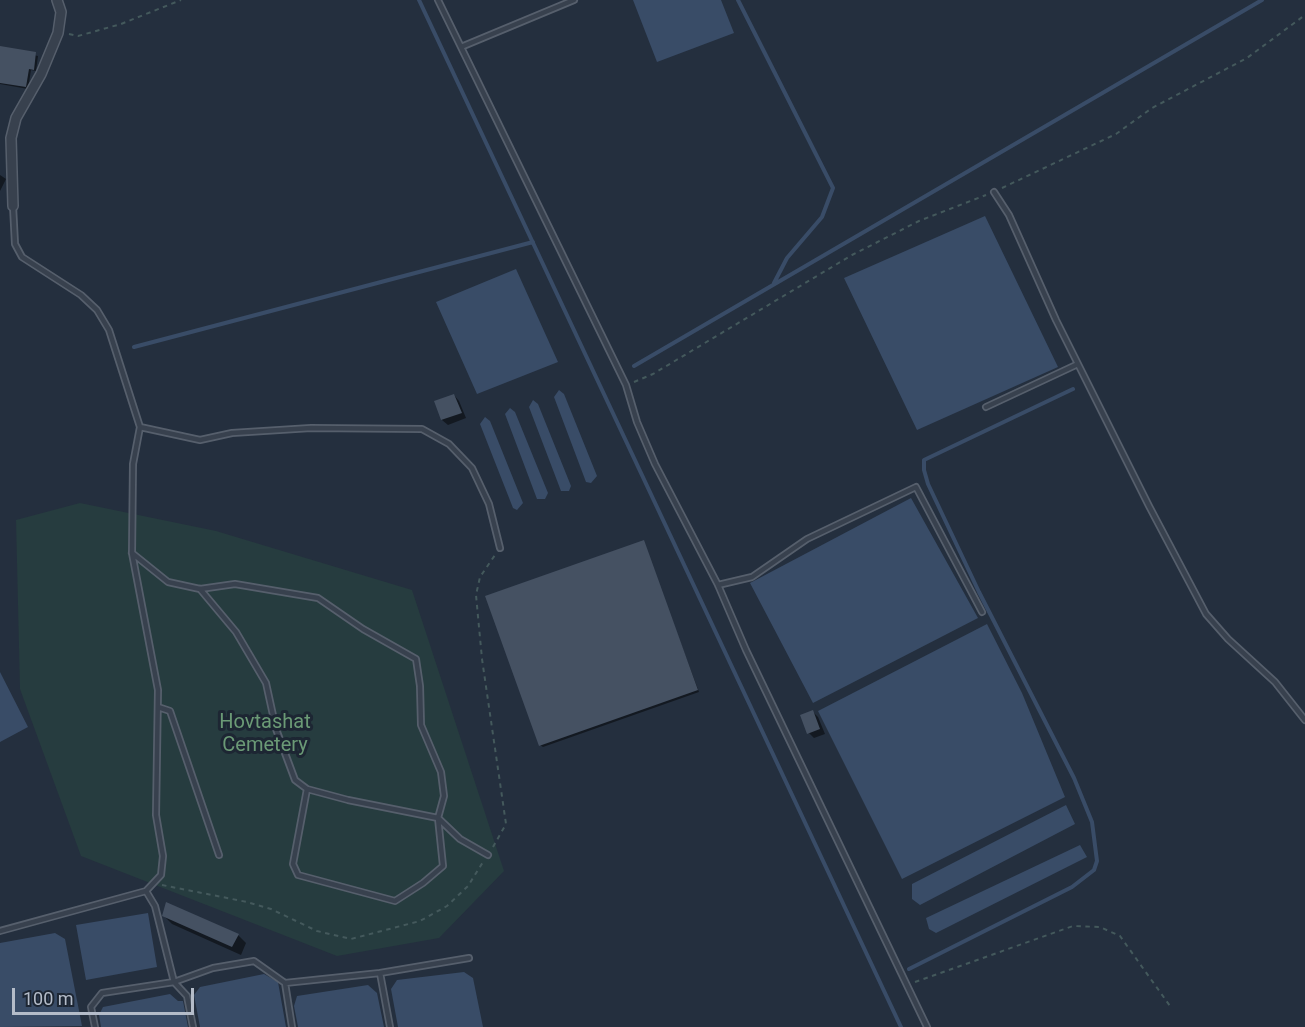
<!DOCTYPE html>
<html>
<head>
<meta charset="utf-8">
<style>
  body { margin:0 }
  #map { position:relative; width:1305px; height:1027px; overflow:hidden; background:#242f3e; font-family:Roboto,sans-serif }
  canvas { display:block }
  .scale { position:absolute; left:12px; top:988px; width:182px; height:27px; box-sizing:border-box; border:3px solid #b4bcc9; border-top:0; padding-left:8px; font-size:18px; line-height:21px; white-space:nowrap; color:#b4bcc9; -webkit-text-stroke:4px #1d2633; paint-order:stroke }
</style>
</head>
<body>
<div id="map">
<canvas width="1305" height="1027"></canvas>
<div class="scale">100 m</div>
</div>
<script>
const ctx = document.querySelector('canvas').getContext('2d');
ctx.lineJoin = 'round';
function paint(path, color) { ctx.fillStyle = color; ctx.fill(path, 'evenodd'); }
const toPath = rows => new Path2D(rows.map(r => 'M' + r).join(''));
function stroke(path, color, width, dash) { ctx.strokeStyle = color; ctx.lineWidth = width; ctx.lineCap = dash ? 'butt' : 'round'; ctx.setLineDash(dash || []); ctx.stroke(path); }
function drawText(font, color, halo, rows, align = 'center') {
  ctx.font = font + ' Roboto,sans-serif'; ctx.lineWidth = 6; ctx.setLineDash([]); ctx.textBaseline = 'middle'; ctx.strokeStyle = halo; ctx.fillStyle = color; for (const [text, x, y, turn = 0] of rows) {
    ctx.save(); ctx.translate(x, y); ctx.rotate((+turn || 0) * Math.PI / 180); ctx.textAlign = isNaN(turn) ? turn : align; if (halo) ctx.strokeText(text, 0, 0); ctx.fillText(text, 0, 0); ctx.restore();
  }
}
paint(toPath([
  [80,503,216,531,412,590,504,871,439,938,337,956,81,856,20,689,16,520]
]), '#263c3f');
paint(toPath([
  [633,0,721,0,734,33,657,62],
  [985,216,1058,367,917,430,844,278],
  [516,269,558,362,477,394,436,302],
  [559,390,564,394,597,476,591,483,586,482,554,397],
  [533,400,538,404,571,486,569,491,561,491,529,407],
  [510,408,515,412,548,493,545,499,537,499,505,414],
  [485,417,490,421,523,503,517,510,513,508,480,424],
  [911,498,978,618,813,703,750,583],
  [987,624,1022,693,1065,797,902,879,818,711],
  [0,672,28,727,0,742],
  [1066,805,1075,824,920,905,912,899,912,884],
  [1080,845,1087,857,936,933,929,929,926,918],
  [148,913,157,967,86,980,76,925],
  [55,933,65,939,82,1026,0,1027,0,943],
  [464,972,473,978,483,1027,398,1027,391,989,397,980],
  [264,974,278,982,286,1027,200,1027,194,995,200,987],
  [368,985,377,993,384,1027,298,1027,294,1006,297,996],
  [170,994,178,1001,183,1001,188,1027,101,1027,99,1015,103,1007]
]), '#394c67');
paint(toPath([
  [0,48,38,56,36,71,31,70,28,89,0,84],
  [0,175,6,179,0,191],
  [454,395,459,401,466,418,448,425,442,420,436,402],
  [643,542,699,692,543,747,540,745],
  [813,712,818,717,825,734,814,738,809,733],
  [164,916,238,935,246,943,241,955,172,924]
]), '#0007');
stroke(toPath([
  [419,0,901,1027],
  [738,0,833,188,822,217,787,258,774,283],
  [134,347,533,242],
  [634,366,1262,0],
  [909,969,1072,887,1094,870,1097,861,1092,822,1074,778,979,592,928,484,924,470,924,460,1073,389]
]), '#394c67', 4);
paint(toPath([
  [0,46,36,52,34,70,29,69,26,87,0,83],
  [454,394,462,413,441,420,434,401],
  [644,540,698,690,539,746,485,596],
  [813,710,820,729,807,734,800,715],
  [166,902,239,934,232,947,162,916]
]), '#455162');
const lane = toPath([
  [438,0,626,385,637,422,655,464,718,585,746,650,927,1027],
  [461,47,574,0],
  [994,192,1009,215,1056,320,1149,506,1206,614,1228,639,1275,682,1305,720],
  [986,407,1078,364],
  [140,427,200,440,232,433,311,428,422,429,449,444,472,468,489,504,500,548],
  [132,553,168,582,200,589,235,584,318,598,363,629,416,659,420,686,421,725,441,772,444,796,438,818,443,866,423,883,395,901,298,875,293,864,307,789],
  [718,585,752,577,807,539,916,487,982,612],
  [200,589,236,632,266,683,276,729,295,780,307,789,348,800,438,818,460,839,488,855],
  [158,707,170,711,219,855],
  [0,931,146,891,161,875,163,856,156,815,158,690,132,553,133,464,140,427,109,330,97,310,81,295,22,257,15,244,13,206],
  [380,973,390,1027],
  [285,983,380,973,469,958],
  [95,1027,91,1007,102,993,174,982,155,906,146,891],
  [193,1027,187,996,174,982,213,968,254,961,285,983,292,1027]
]);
const street = toPath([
  [13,206,11,138,16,118,41,74,58,33,61,12,57,0]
]);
stroke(lane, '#565f6c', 8);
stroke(street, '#565f6c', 12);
stroke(toPath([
  [69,34,78,36,121,24,181,0],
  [1002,188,1116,134,1152,108,1247,58,1305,15],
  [634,382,653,374,852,255,919,221,986,195],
  [493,847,506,824,482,659,476,595,480,577,495,555],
  [162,885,247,902,271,909,317,931,351,939,420,921,447,906,468,886,483,862],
  [915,982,1073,926,1100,927,1120,936,1170,1006]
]), '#44595c', 2, [4.5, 4.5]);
stroke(lane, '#38414e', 4.5);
stroke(street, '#38414e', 9);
drawText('20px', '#6b9a76', '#1d2633', [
  ["Hovtashat",265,723],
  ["Cemetery",265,746]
]);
</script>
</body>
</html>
